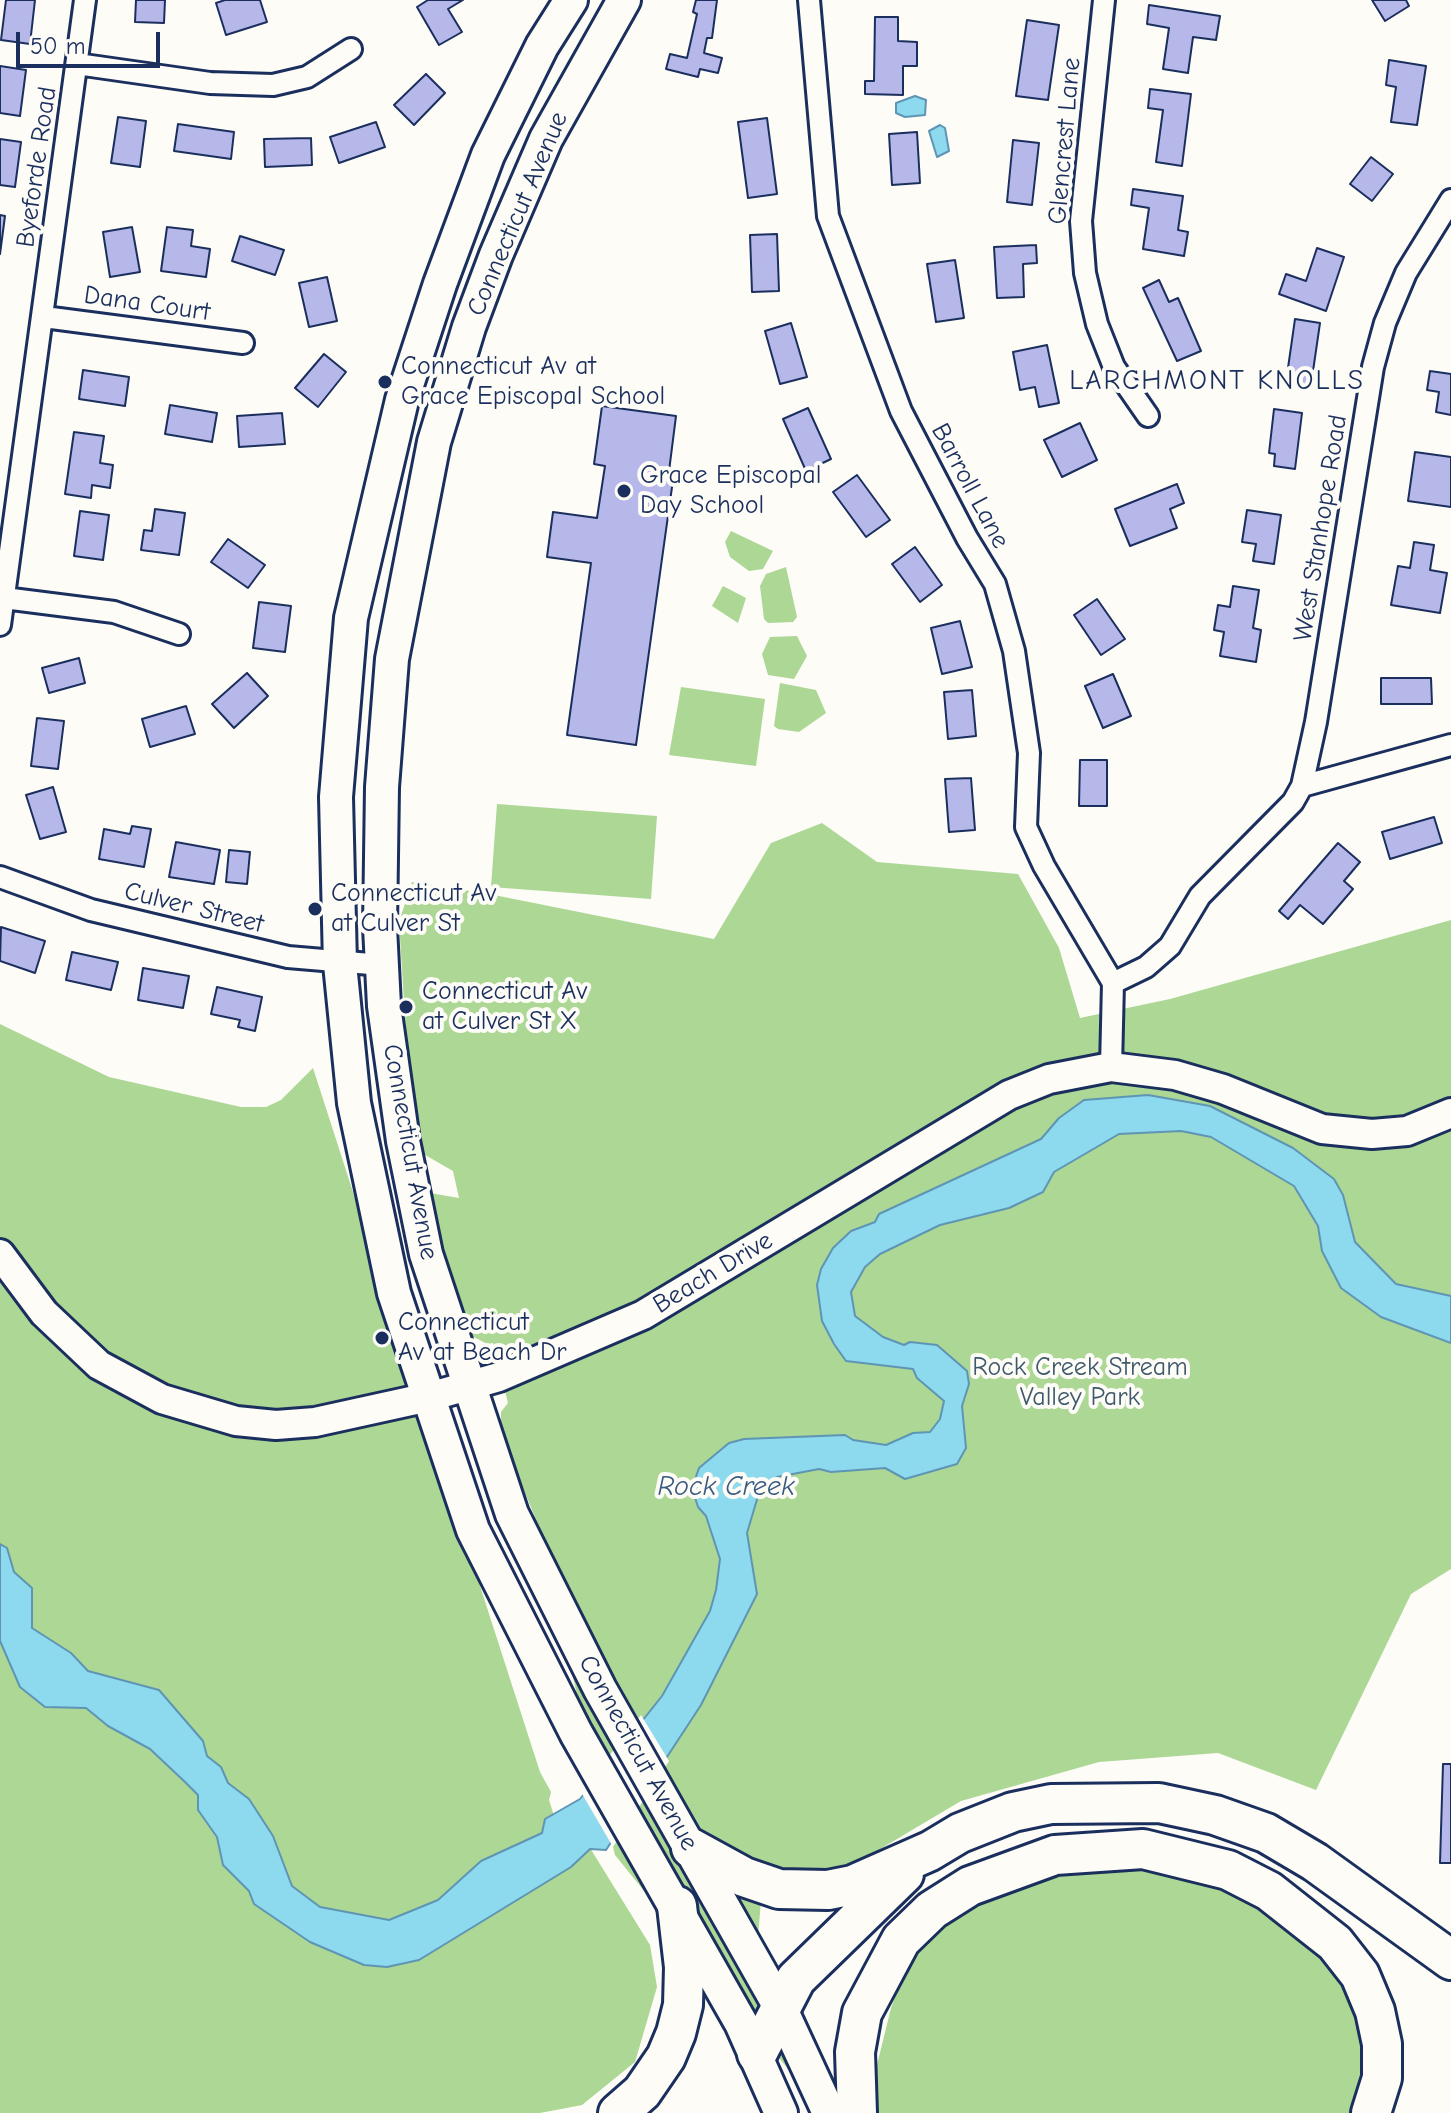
<!DOCTYPE html>
<html>
<head>
<meta charset="utf-8">
<style>
  body { margin:0 }
  #map { position:relative; width:1451px; height:2113px; overflow:hidden; background:#fdfcf7; font-family:"Comic Neue",sans-serif }
  canvas { display:block }
  .scale { position:absolute; left:16px; top:32px; width:144px; height:36px; box-sizing:border-box; border:4px solid #1b2f5e; border-top:0; padding-left:10px; font-size:24px; line-height:28px; white-space:nowrap; color:#1b2f5e; -webkit-text-stroke:6px #fdfcf7; paint-order:stroke }
</style>
</head>
<body>
<div id="map">
<canvas width="1451" height="2113"></canvas>
<div class="scale">50 m</div>
</div>
<script>
const ctx = document.querySelector('canvas').getContext('2d');
ctx.lineJoin = 'round';
function paint(path, color) { ctx.fillStyle = color; ctx.fill(path, 'evenodd'); }
const toPath = rows => new Path2D(rows.map(r => 'M' + r).join(''));
function stroke(path, color, width, dash) { ctx.strokeStyle = color; ctx.lineWidth = width; ctx.lineCap = dash ? 'butt' : 'round'; ctx.setLineDash(dash || []); ctx.stroke(path); }
function drawText(font, color, halo, rows, align = 'center') {
  ctx.font = font + ' "Comic Neue",sans-serif'; ctx.lineWidth = 8; ctx.setLineDash([]); ctx.textBaseline = 'middle'; ctx.strokeStyle = halo; ctx.fillStyle = color; for (const [text, x, y, turn = 0] of rows) {
    ctx.save(); ctx.translate(x, y); ctx.rotate((+turn || 0) * Math.PI / 180); ctx.textAlign = isNaN(turn) ? turn : align; if (halo) ctx.strokeText(text, 0, 0); ctx.fillText(text, 0, 0); ctx.restore();
  }
}
paint(toPath([
  [731,531,773,551,763,569,749,571,730,557,725,542],
  [786,567,797,617,793,622,768,623,764,619,760,586,766,574],
  [723,586,746,598,738,623,712,606],
  [797,636,807,656,794,679,768,675,762,654,770,637],
  [780,683,816,690,826,713,799,732,778,729,774,726],
  [681,687,765,699,756,766,669,755],
  [497,804,657,816,651,899,491,887],
  [822,823,877,862,1018,874,1059,948,1080,1018,1170,999,1451,920,1451,1569,1411,1594,1316,1790,1218,1753,1099,1762,961,1801,843,1871,761,1899,758,1939,775,2038,792,2074,615,1855,535,1517,501,1435,501,1412,508,1403,493,1343,487,1344,472,1336,459,1315,430,1193,459,1198,453,1171,420,1152,406,1032,399,922,412,882,489,894,714,939,771,843],
  [0,1024,109,1077,241,1107,266,1107,281,1100,313,1068,540,1772,551,1792,549,1800,570,1866,590,1848,650,1945,657,1987,635,2062,582,2105,540,2113,0,2113],
  [1134,1855,1276,1903,1363,2003,1373,2067,1359,2113,875,2113,876,2069,891,2008,910,1957,949,1918,998,1885]
]), '#acd795');
const water = toPath([
  [915,96,926,100,925,115,905,117,896,113,896,103,915,96],
  [940,125,945,128,949,151,937,157,929,131,940,125],
  [1148,1095,1210,1106,1293,1148,1334,1179,1343,1195,1355,1242,1396,1284,1451,1296,1451,1343,1381,1317,1341,1288,1322,1251,1318,1226,1294,1186,1211,1137,1181,1131,1119,1134,1054,1172,1043,1192,1009,1208,940,1225,880,1254,865,1267,851,1292,855,1316,883,1337,904,1345,910,1342,937,1345,967,1371,969,1384,962,1406,966,1448,957,1464,905,1479,885,1468,831,1472,819,1469,777,1477,761,1486,747,1533,757,1594,701,1705,606,1850,590,1849,571,1867,419,1960,387,1967,364,1965,310,1942,254,1904,249,1891,223,1865,217,1837,198,1810,198,1795,184,1781,150,1749,108,1726,86,1708,45,1707,20,1687,0,1641,0,1544,7,1548,14,1572,32,1588,32,1628,71,1653,88,1671,159,1690,203,1741,207,1756,221,1767,228,1783,249,1799,273,1836,292,1886,320,1907,389,1920,438,1900,481,1861,542,1833,545,1819,580,1799,662,1696,710,1611,716,1590,720,1559,706,1516,698,1507,692,1488,699,1468,729,1443,744,1439,845,1435,853,1440,886,1445,913,1433,930,1432,940,1419,944,1401,917,1378,913,1369,846,1361,834,1344,822,1321,817,1285,821,1269,833,1248,851,1231,875,1222,879,1214,1041,1139,1059,1118,1084,1100,1148,1095]
]);
paint(water, '#8dd9ee');
stroke(water, '#5f95b4', 2);
paint(toPath([
  [641,1715,669,1761,613,1847,581,1792]
]), '#fdfcf7');
const building = toPath([
  [6,0,35,0,30,44,1,40,6,0],
  [136,0,165,0,164,23,135,22,136,0],
  [225,0,260,0,267,22,226,35,216,3,225,0],
  [428,0,463,0,448,9,462,32,439,45,417,7,428,0],
  [696,0,717,0,712,38,707,38,704,53,722,58,718,73,700,69,698,77,666,69,670,54,687,58,697,14,693,12,696,0],
  [1372,0,1406,0,1409,6,1385,21,1372,0],
  [1149,5,1220,16,1216,40,1193,37,1188,73,1163,69,1169,28,1147,24,1149,5],
  [875,17,898,17,898,41,917,42,917,66,903,66,903,95,865,94,865,81,874,81,875,17],
  [1027,20,1059,25,1048,100,1016,96,1027,20],
  [1389,60,1426,66,1417,125,1391,122,1396,87,1386,85,1389,60],
  [0,66,26,70,20,116,0,113,0,66],
  [426,74,445,93,414,125,394,105,426,74],
  [1150,89,1191,94,1182,166,1156,162,1163,110,1148,108,1150,89],
  [118,117,146,121,140,167,111,163,118,117],
  [767,118,777,194,748,198,738,122,767,118],
  [376,122,385,147,339,163,330,137,376,122],
  [178,124,234,132,231,159,174,151,178,124],
  [917,132,920,183,892,185,889,134,917,132],
  [311,138,312,165,265,167,264,139,311,138],
  [0,139,21,142,15,187,0,185,0,139],
  [1013,140,1039,143,1032,205,1007,202,1013,140],
  [1371,157,1393,174,1372,201,1350,184,1371,157],
  [1133,189,1183,196,1178,230,1188,232,1184,256,1143,249,1149,208,1131,205,1133,189],
  [0,215,5,216,0,254,0,215],
  [132,227,140,272,110,277,103,232,132,227],
  [167,227,193,230,191,246,210,249,206,277,161,271,167,227],
  [777,234,779,291,752,292,750,235,777,234],
  [240,236,284,250,275,275,232,261,240,236],
  [1036,245,1037,263,1023,264,1024,297,997,298,994,247,1036,245],
  [1317,248,1344,257,1326,311,1279,294,1286,274,1306,281,1317,248],
  [955,260,964,318,936,322,927,264,955,260],
  [327,277,337,321,309,327,299,283,327,277],
  [1159,280,1169,302,1178,298,1201,351,1177,361,1143,288,1159,280],
  [1295,319,1320,323,1311,385,1286,382,1295,319],
  [791,323,807,377,780,384,765,331,791,323],
  [1047,345,1059,403,1039,407,1035,387,1020,390,1013,352,1047,345],
  [324,354,346,372,318,407,295,388,324,354],
  [83,370,129,377,125,406,79,399,83,370],
  [1430,371,1451,374,1451,415,1436,412,1439,392,1427,390,1430,371],
  [170,405,217,413,212,442,165,434,170,405],
  [602,406,676,416,668,479,673,480,636,745,567,735,591,563,547,557,553,512,597,518,605,466,594,464,602,406],
  [808,408,831,459,806,471,783,419,808,408],
  [1274,409,1302,413,1295,469,1274,466,1275,454,1269,453,1274,409],
  [282,413,285,444,239,447,237,416,282,413],
  [1080,423,1097,460,1062,477,1044,440,1080,423],
  [74,432,104,436,100,463,113,465,110,488,92,485,91,498,65,494,74,432],
  [1415,452,1451,457,1451,507,1408,501,1415,452],
  [857,475,890,520,866,537,833,492,857,475],
  [1177,484,1184,503,1170,509,1177,528,1130,546,1115,509,1177,484],
  [155,509,185,513,179,555,141,550,144,530,152,531,155,509],
  [1247,510,1281,515,1274,564,1253,561,1256,544,1242,542,1247,510],
  [80,511,109,515,103,560,74,556,80,511],
  [228,539,265,565,248,588,211,562,228,539],
  [1414,542,1434,545,1430,570,1447,573,1440,613,1391,605,1398,566,1410,568,1414,542],
  [915,547,942,585,920,602,892,564,915,547],
  [1233,586,1259,590,1253,628,1261,630,1256,662,1220,656,1224,632,1214,630,1218,605,1230,607,1233,586],
  [1097,599,1125,639,1101,655,1074,615,1097,599],
  [259,602,291,606,285,652,253,648,259,602],
  [960,621,972,667,942,674,931,628,960,621],
  [79,658,85,683,49,693,42,668,79,658],
  [247,673,268,696,234,728,212,704,247,673],
  [1113,674,1131,716,1103,728,1085,686,1113,674],
  [1381,678,1431,678,1432,704,1381,704,1381,678],
  [972,690,976,736,948,739,944,692,972,690],
  [186,706,195,734,150,747,142,719,186,706],
  [37,718,64,721,58,769,31,766,37,718],
  [1080,760,1107,760,1107,806,1079,806,1080,760],
  [971,778,975,830,949,832,945,779,971,778],
  [53,787,66,832,40,839,26,795,53,787],
  [1434,817,1442,843,1390,859,1382,832,1434,817],
  [132,826,151,829,144,867,99,859,104,829,130,834,132,826],
  [176,842,220,850,214,884,169,877,176,842],
  [1338,843,1360,862,1344,881,1353,889,1323,924,1300,905,1288,919,1279,911,1338,843],
  [229,850,250,852,247,884,226,882,229,850],
  [1,927,45,941,35,973,0,961,1,927],
  [72,952,118,962,111,990,66,980,72,952],
  [143,968,189,976,183,1008,138,1000,143,968],
  [217,987,262,997,255,1031,238,1027,240,1020,211,1014,217,987],
  [1443,1764,1451,1764,1451,1863,1440,1863,1443,1764]
]);
paint(building, '#b7b8ea');
stroke(building, '#1b2f5e', 2);
const street = toPath([
  [809,0,828,216,901,411,967,538,995,584,1014,651,1029,753,1026,827,1044,866,1113,983],
  [1104,0,1081,221,1085,273,1097,324,1114,367,1148,416],
  [77,64,210,83,273,85,307,77,351,49],
  [44,317,243,343],
  [4,598,114,612,179,634],
  [0,625,85,0],
  [1302,786,1316,722,1373,367,1385,323,1406,273,1451,200],
  [0,877,91,910,288,957,382,965],
  [1111,1067,1113,983,1146,967,1170,946,1200,896,1293,802,1302,786,1451,745]
]);
const secondary = toPath([
  [0,1254,44,1313,99,1365,162,1399,236,1421,276,1425,315,1422,429,1397,499,1377,643,1315,1009,1095,1049,1079,1111,1067,1175,1075,1223,1089,1322,1129,1372,1134,1407,1131,1451,1113]
]);
const primary = toPath([
  [571,0,542,46,488,155,440,284,402,400,351,618,336,797,340,964,354,1103,394,1293,473,1530,576,1733,741,2023,781,2113],
  [624,0,546,139,496,255,469,327,434,442,392,659,382,787,380,927,384,1006,403,1141,426,1254,512,1514,600,1689,780,2007,829,2113]
]);
const highway = toPath([
  [691,1848,744,1877,779,1889,828,1890,853,1885,930,1851,960,1833,1013,1812,1051,1804,1159,1803,1215,1815,1266,1833,1315,1862,1451,1960],
  [757,2054,796,1979,904,1874],
  [618,2113,642,2092,666,2057,676,2033,683,2005,684,1967,677,1906],
  [857,2113,855,2052,862,2013,901,1940,932,1910,970,1886,1055,1855,1143,1849,1228,1870,1269,1891,1335,1943,1360,1975,1375,2011,1382,2044,1382,2078,1371,2113]
]);
stroke(street, '#1b2f5e', 26);
stroke(secondary, '#1b2f5e', 34);
stroke(primary, '#1b2f5e', 38);
stroke(highway, '#1b2f5e', 44);
stroke(street, '#fdfcf7', 20);
stroke(secondary, '#fdfcf7', 28);
stroke(primary, '#fdfcf7', 32);
stroke(highway, '#fdfcf7', 38);
for (const [x, y, r, color] of [
  [385,382,8,"#1b2f5e"],
  [624,491,8,"#1b2f5e"],
  [315,909,8,"#1b2f5e"],
  [406,1007,8,"#1b2f5e"],
  [382,1338,8,"#1b2f5e"]
]) { const dot = new Path2D(); dot.arc(x, y, r, 0, 2 * Math.PI); ctx.fillStyle = color; ctx.fill(dot); stroke(dot, '#fdfcf7', 3); }
drawText('26px', '#1b2f5e', '#fdfcf7', [
  ["Glencrest Lane",1065,141,-85],
  ["Byeforde Road",37,167,-82],
  ["Connecticut Avenue",518,214,-67],
  ["Dana Court",147,304,8],
  ["Barroll Lane",970,486,62],
  ["West Stanhope Road",1321,528,-81],
  ["Culver Street",194,908,14],
  ["Connecticut Avenue",410,1152,80],
  ["Beach Drive",713,1273,-31],
  ["Connecticut Avenue",638,1753,61]
]);
drawText('26px', '#1b2f5e', '#fdfcf7', [
  ["Connecticut Av at",401,367],
  ["Grace Episcopal School",401,397],
  ["Grace Episcopal",640,476],
  ["Day School",640,506],
  ["Connecticut Av",331,894],
  ["at Culver St",331,924],
  ["Connecticut Av",422,992],
  ["at Culver St X",422,1022],
  ["Connecticut",398,1323],
  ["Av at Beach Dr",398,1353]
], 'left');
drawText('26px', '#3f596c', '#fdfcf7', [
  ["Rock Creek Stream",1080,1368],
  ["Valley Park",1080,1398]
]);
ctx.letterSpacing = '2px';
drawText('28px', '#1b2f5e', '#fdfcf7', [
  ["LARCHMONT KNOLLS",1217,381]
]);
ctx.letterSpacing = '0px';
drawText('italic 28px', '#385a82', '#fdfcf7', [
  ["Rock Creek",726,1487]
]);
</script>
</body>
</html>
